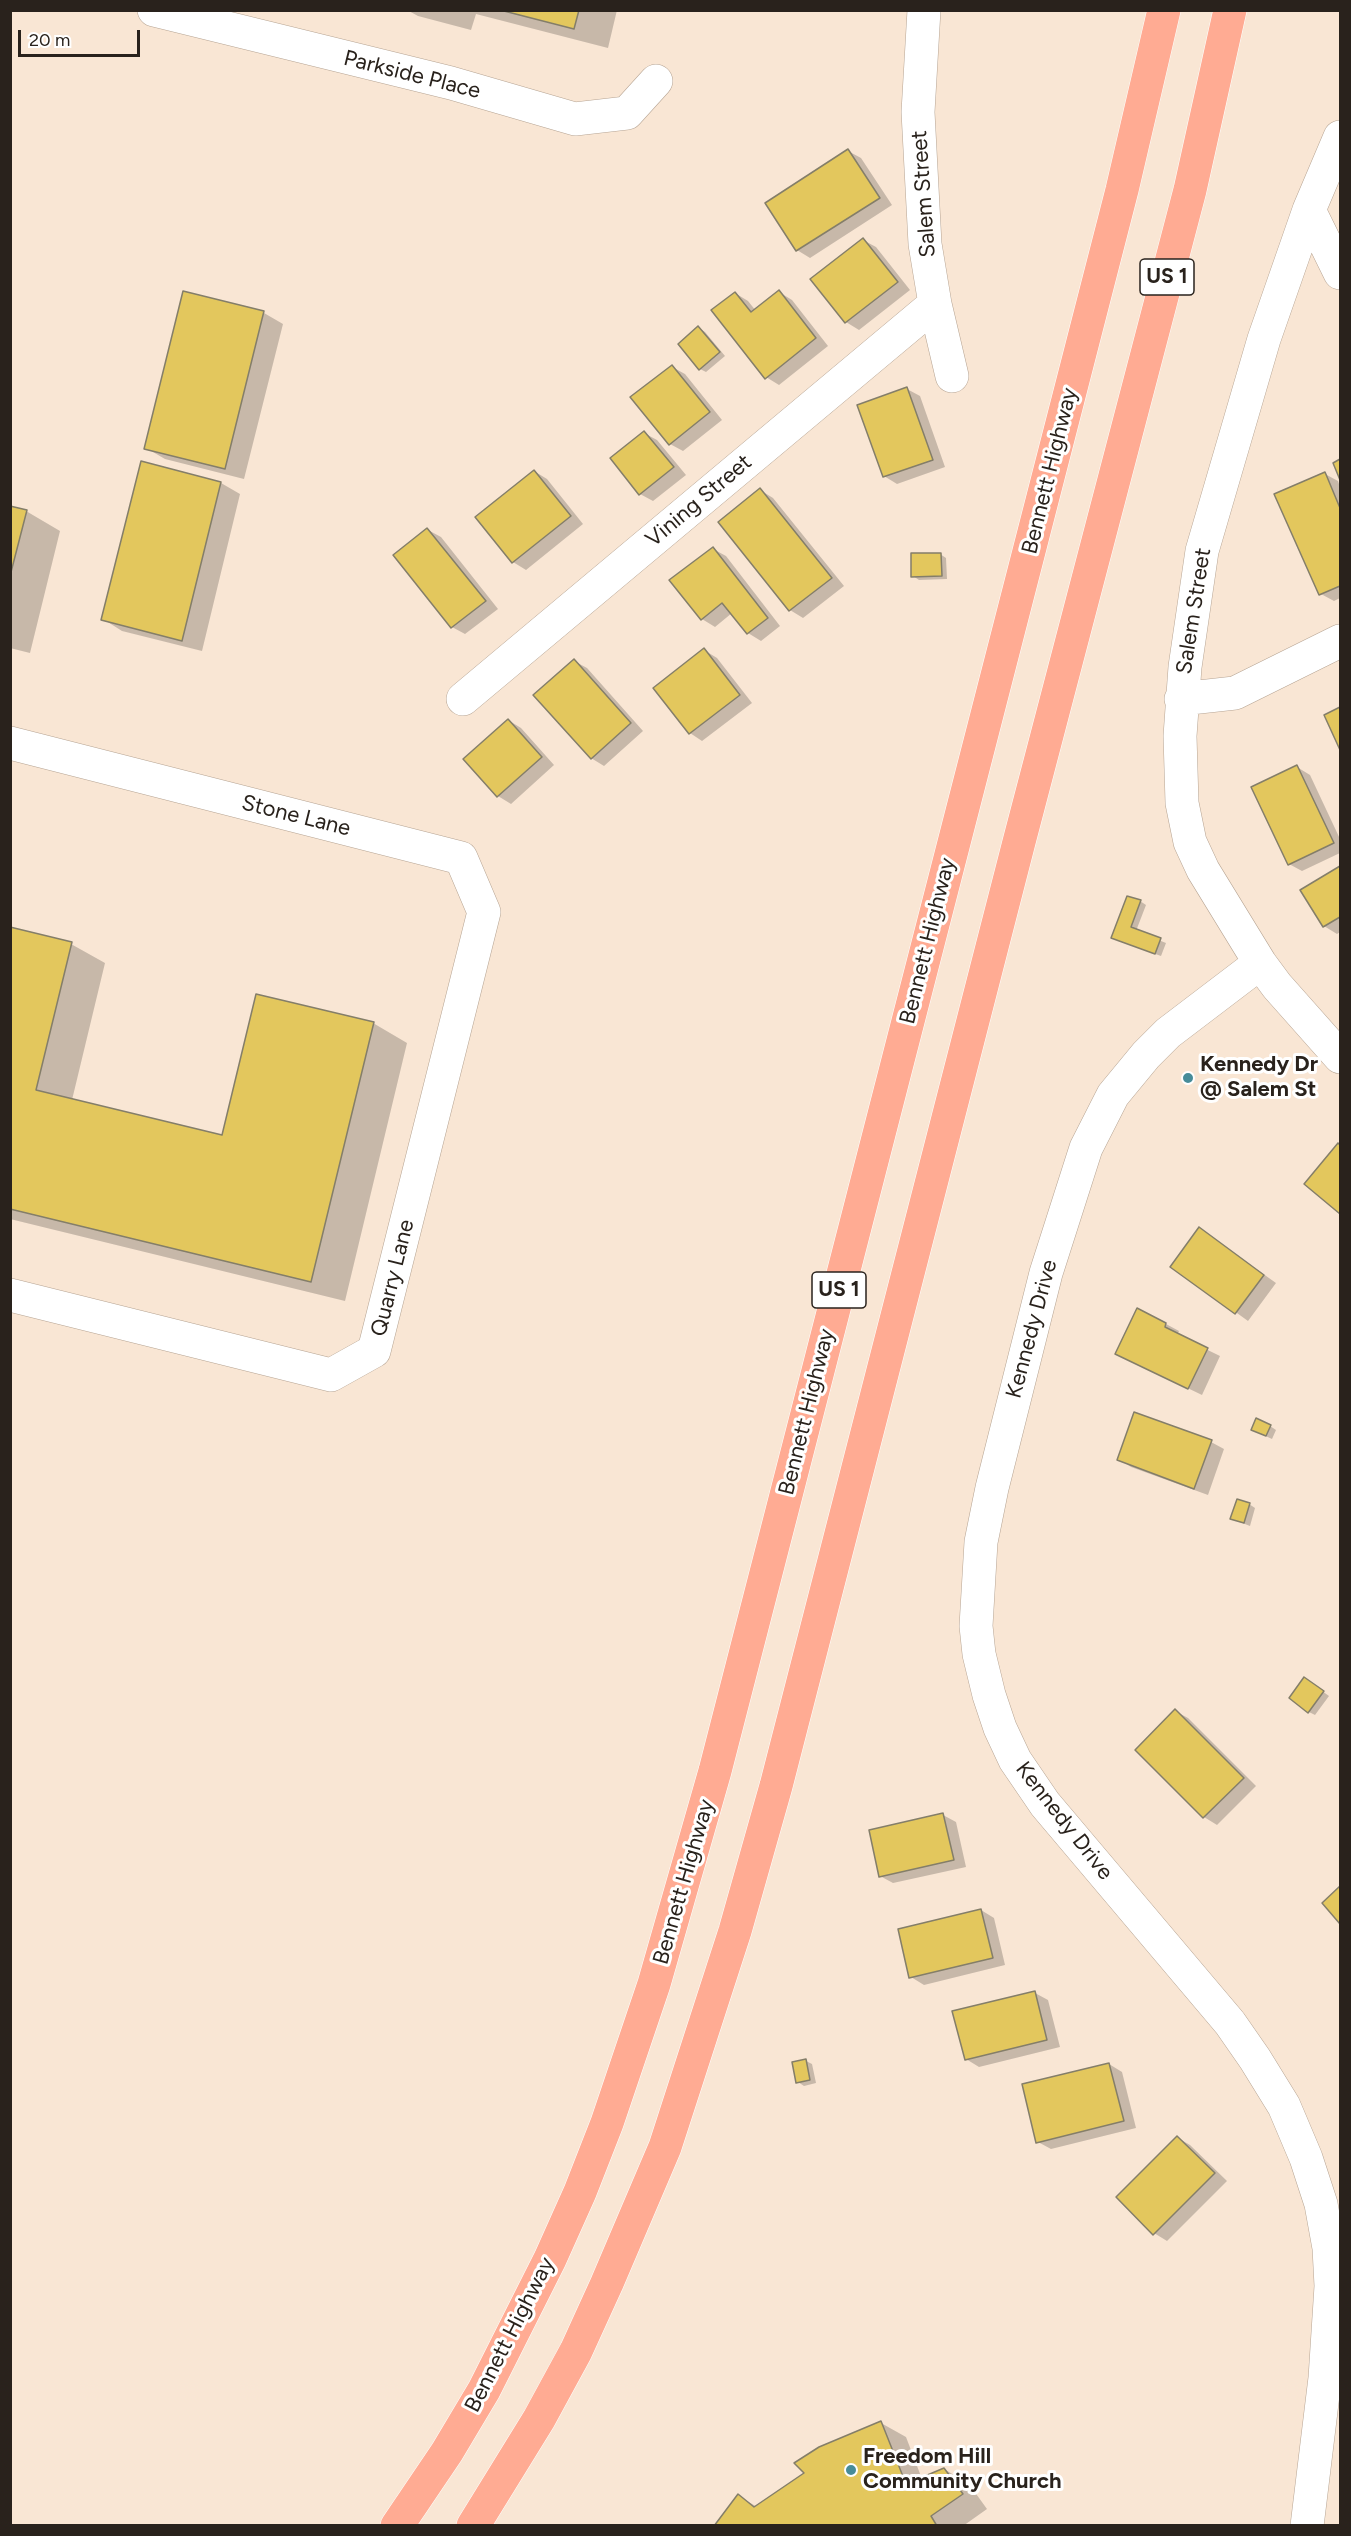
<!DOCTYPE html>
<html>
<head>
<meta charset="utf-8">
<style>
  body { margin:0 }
  #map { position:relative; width:1351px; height:2536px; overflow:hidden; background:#f9e6d4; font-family:Figtree,sans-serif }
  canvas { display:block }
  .frame { position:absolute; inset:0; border:12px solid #29221c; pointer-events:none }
  .scale { position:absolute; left:18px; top:30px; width:122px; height:27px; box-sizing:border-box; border:3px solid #29221c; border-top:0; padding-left:8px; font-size:18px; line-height:21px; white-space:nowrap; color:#29221c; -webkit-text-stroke:4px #fff; paint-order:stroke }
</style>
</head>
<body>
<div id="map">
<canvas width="1351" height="2536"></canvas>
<div class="frame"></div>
<div class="scale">20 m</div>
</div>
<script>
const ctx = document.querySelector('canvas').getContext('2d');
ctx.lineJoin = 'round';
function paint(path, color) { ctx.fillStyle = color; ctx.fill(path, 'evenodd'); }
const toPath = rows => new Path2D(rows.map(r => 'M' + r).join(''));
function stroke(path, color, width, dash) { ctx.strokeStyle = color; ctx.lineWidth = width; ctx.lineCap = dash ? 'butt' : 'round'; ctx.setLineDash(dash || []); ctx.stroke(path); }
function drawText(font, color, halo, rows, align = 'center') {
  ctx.font = font + ' Figtree,sans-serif'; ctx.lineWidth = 6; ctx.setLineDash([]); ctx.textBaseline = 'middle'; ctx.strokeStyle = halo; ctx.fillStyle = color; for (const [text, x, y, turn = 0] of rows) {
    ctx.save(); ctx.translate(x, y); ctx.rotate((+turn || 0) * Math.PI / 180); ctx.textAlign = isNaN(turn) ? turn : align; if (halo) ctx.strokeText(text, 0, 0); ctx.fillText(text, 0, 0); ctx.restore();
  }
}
paint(toPath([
  [407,10,617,10,608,48,476,14,471,30,418,16],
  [848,151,861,158,892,205,810,258,797,250],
  [863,240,876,247,910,290,859,330,846,322,813,280],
  [779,292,792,300,828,346,779,385,766,377,735,293,748,301,756,311],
  [184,293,264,313,283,324,244,479,165,459,146,448],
  [699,328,705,332,725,356,706,372,700,369],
  [672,367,685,374,722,420,683,451,670,444],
  [907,389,920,396,945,467,897,484,884,476],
  [644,433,657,440,686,475,653,501,640,494],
  [142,463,221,483,240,494,202,651,122,631,103,619],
  [534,471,547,479,583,524,526,570,513,562],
  [1325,474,1338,481,1340,487,1340,598,1334,601,1321,594],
  [760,490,773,498,844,586,803,618,790,610,720,522],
  [10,507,26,511,60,531,30,653,10,648],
  [428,530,441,537,498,609,465,634,452,627],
  [713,549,726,556,780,626,761,641,748,633,732,613,715,627,702,619],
  [940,554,946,558,947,579,919,580,913,576],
  [704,650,717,658,752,703,702,741,690,733],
  [574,661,587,668,643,731,604,766,591,758],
  [1340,708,1340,746,1326,715],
  [508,720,521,728,554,765,511,804,498,796,465,759],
  [1297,767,1310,775,1340,839,1340,853,1302,871,1289,864],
  [1340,868,1340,932,1337,934,1324,926,1302,891],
  [1140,901,1146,905,1136,931,1166,943,1161,956,1119,941],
  [10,929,71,944,105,963,72,1100,224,1137,373,1023,407,1043,345,1301,10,1219],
  [1338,1145,1340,1146,1340,1212,1306,1183],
  [1200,1229,1276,1283,1248,1321,1172,1266],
  [1166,1324,1179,1331,1177,1335,1220,1356,1202,1395,1117,1354],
  [1135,1414,1211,1442,1224,1449,1208,1495,1131,1467,1119,1459],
  [1270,1426,1276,1430,1272,1439,1259,1433],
  [1249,1504,1255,1508,1250,1526,1232,1519],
  [1311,1683,1329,1696,1315,1715,1309,1712],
  [1175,1711,1188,1718,1256,1786,1217,1825,1204,1817,1137,1750],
  [943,1815,956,1822,966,1867,893,1883,880,1876],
  [981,1910,994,1918,1005,1965,924,1985,911,1977],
  [1035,1993,1048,2000,1060,2047,979,2067,966,2059],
  [806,2061,812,2064,816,2083,804,2086,798,2082],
  [1109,2064,1122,2072,1136,2128,1051,2149,1038,2142],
  [1178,2138,1190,2145,1227,2181,1167,2241,1154,2233],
  [881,2423,906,2437,922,2479,944,2469,969,2484,987,2509,963,2526,716,2526,739,2496,757,2507]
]), '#0003');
const building = toPath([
  [500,10,579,10,574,29,500,10],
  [848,149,880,198,796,251,765,203,848,149],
  [863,238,898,282,845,323,810,279,863,238],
  [779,290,816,338,765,379,711,310,735,292,751,312,779,290],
  [183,291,264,311,225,469,144,449,183,291],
  [698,326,720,352,699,370,678,344,698,326],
  [672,365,710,412,669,445,630,397,672,365],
  [907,387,933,460,883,477,857,405,907,387],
  [644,431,674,467,639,495,610,458,644,431],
  [1340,459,1340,480,1333,463,1340,459],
  [141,461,221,482,182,641,101,620,141,461],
  [534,470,571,516,512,563,475,517,534,470],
  [1325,472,1340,508,1340,586,1319,595,1274,494,1325,472],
  [760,488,832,578,789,611,718,522,760,488],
  [10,506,27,510,10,576,10,506],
  [427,528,486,601,451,628,393,555,427,528],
  [713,547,768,618,747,634,722,603,701,620,669,580,713,547],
  [911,553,941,553,942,576,911,577,911,553],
  [704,648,740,695,689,734,653,688,704,648],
  [574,659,631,723,591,759,533,695,574,659],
  [1340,707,1340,750,1324,715,1340,707],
  [508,719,542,757,497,797,463,759,508,719],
  [1297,765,1334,843,1288,865,1251,787,1297,765],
  [1340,866,1340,917,1323,927,1300,890,1340,866],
  [1127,896,1141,900,1131,927,1161,938,1155,954,1111,938,1127,896],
  [10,927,72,942,36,1090,222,1135,256,994,374,1022,311,1282,10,1209,10,927],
  [1338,1143,1340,1145,1340,1214,1304,1184,1338,1143],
  [1199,1227,1264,1275,1235,1314,1170,1267,1199,1227],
  [1137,1308,1166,1323,1165,1327,1208,1348,1188,1389,1115,1354,1137,1308],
  [1134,1412,1212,1440,1194,1489,1117,1460,1134,1412],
  [1256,1418,1271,1425,1266,1436,1251,1430,1256,1418],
  [1237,1499,1250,1503,1244,1523,1230,1519,1237,1499],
  [1304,1677,1324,1691,1308,1713,1289,1698,1304,1677],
  [1175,1709,1244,1778,1203,1818,1135,1750,1175,1709],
  [943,1813,954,1860,879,1877,869,1830,943,1813],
  [1340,1886,1340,1924,1322,1903,1340,1886],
  [981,1909,993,1958,909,1978,898,1929,981,1909],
  [1035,1991,1047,2040,965,2060,952,2011,1035,1991],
  [806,2059,810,2080,796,2083,792,2062,806,2059],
  [1109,2063,1124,2121,1036,2143,1022,2084,1109,2063],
  [1177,2136,1215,2173,1153,2235,1116,2197,1177,2136],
  [881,2421,906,2484,944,2468,963,2494,931,2516,937,2526,714,2526,738,2494,754,2507,804,2473,794,2463,819,2447,881,2421]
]);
paint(building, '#e3c75d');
stroke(building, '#847e69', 1.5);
const minor = toPath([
  [154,10,451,83,575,119,627,113,656,81],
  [924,10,918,112,925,244,935,304,952,376],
  [1340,137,1309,210,1264,339,1202,551,1185,667,1180,736,1182,803,1190,842,1203,870,1260,963,1277,986,1340,1057],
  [1309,210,1340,273],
  [463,699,935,304],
  [1181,699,1235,693,1340,641],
  [10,743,461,858,484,912,374,1351,331,1375,10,1295],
  [1260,963,1168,1033,1146,1055,1113,1095,1086,1148,1046,1273,992,1488,981,1542,976,1626,979,1654,989,1695,1000,1728,1015,1760,1045,1804,1230,2023,1255,2059,1284,2106,1306,2158,1321,2204,1329,2248,1331,2286,1325,2378,1307,2526]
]);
const highway = toPath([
  [397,2526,447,2452,484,2390,550,2259,580,2192,607,2123,654,1984,715,1771,1122,190,1164,10],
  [473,2526,539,2419,576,2351,607,2283,665,2147,735,1931,776,1786,1019,842,1190,190,1230,10]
]);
stroke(minor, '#b6a493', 34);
stroke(highway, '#fff', 34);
stroke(minor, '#fff', 33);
stroke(highway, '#ffab93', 33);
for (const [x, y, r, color] of [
  [1188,1078,6,"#478c99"],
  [851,2470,6,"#478c99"]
]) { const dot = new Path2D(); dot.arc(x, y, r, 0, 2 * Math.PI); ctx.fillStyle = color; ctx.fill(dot); stroke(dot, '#fff', 2); }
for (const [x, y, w] of [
  [1167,277,54],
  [839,1290,54]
]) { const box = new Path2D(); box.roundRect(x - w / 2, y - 18, w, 36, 4.5); ctx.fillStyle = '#fff'; ctx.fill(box); stroke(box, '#29221c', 1.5); }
drawText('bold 21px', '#29221c', null, [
  ["US 1",1167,277],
  ["US 1",839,1290]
]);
drawText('22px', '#29221c', '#fff', [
  ["Parkside Place",412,75,14],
  ["Salem Street",924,194,-94],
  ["Bennett Highway",1050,471,-76],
  ["Vining Street",699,501,-40],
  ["Salem Street",1194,611,-81],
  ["Stone Lane",296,816,14],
  ["Bennett Highway",928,941,-76],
  ["Quarry Lane",393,1278,-76],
  ["Kennedy Drive",1032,1329,-75],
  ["Bennett Highway",807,1412,-76],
  ["Kennedy Drive",1064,1821,52],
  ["Bennett Highway",684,1882,-74],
  ["Bennett Highway",510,2335,-63]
]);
drawText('bold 22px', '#29221c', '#fff', [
  ["Kennedy Dr",1200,1065],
  ["@ Salem St",1200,1090],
  ["Freedom Hill",863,2457],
  ["Community Church",863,2482]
], 'left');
</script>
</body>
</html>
